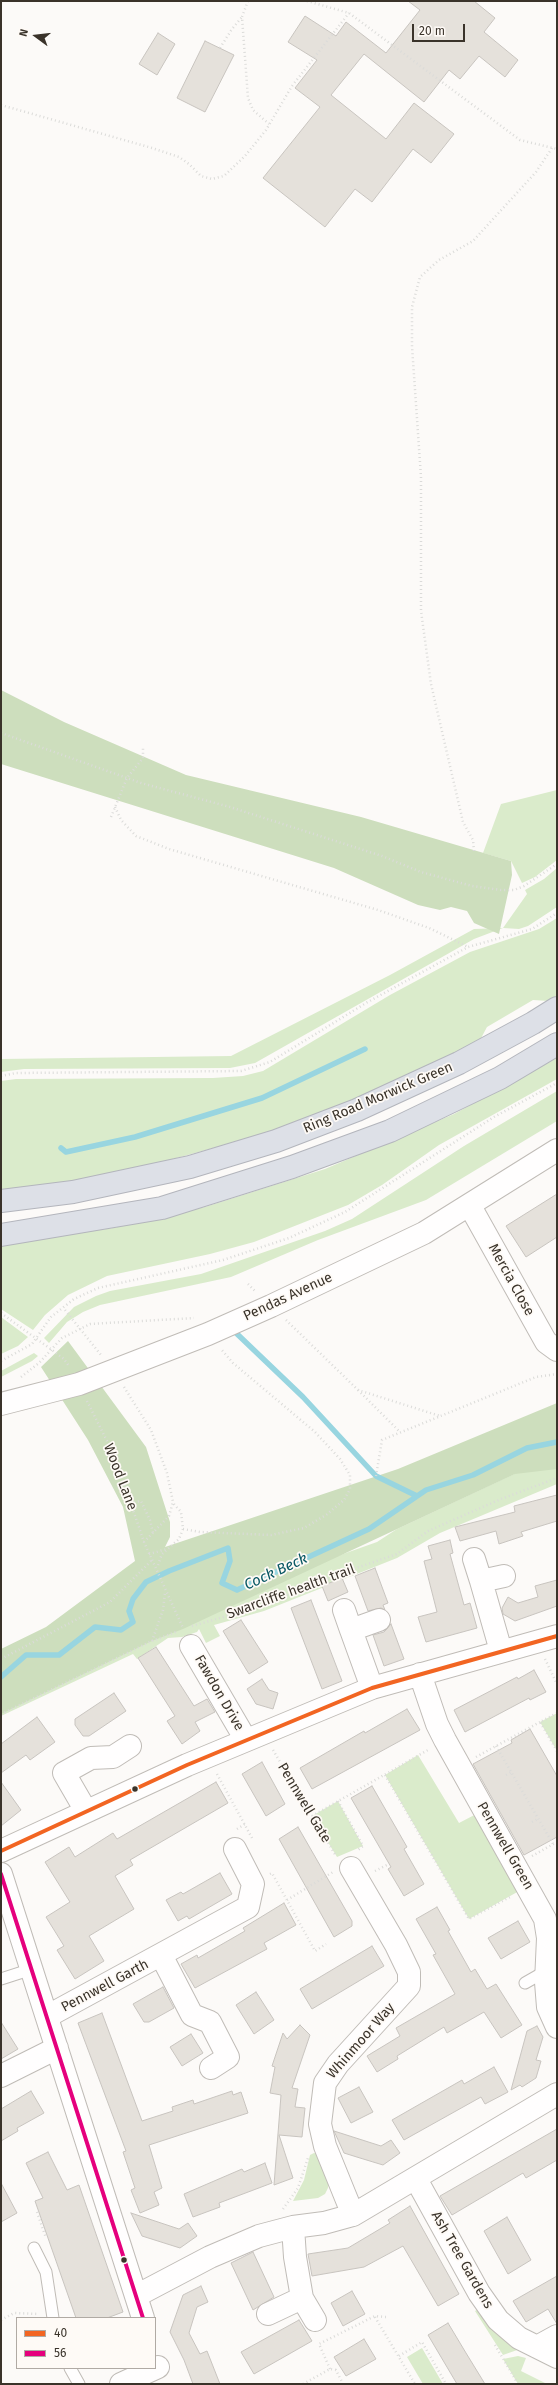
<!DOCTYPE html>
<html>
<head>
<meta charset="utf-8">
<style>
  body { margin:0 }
  #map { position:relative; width:558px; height:2385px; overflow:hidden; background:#fcfaf8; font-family:"Fira Sans",sans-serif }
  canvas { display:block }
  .frame { position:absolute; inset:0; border:2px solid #3a332a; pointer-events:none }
  .legend { position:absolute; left:16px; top:2317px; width:140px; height:52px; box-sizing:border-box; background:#fefaf6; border:1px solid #b0aaa4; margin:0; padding:5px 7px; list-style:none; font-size:12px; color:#3a332a }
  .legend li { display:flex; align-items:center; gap:8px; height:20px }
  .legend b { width:20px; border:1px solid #b0aaa4 }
  .north { position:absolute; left:16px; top:16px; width:40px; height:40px; -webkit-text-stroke:3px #fefaf6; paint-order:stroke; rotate:285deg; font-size:11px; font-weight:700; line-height:16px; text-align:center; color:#3a332a }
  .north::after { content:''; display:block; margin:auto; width:14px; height:18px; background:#3a332a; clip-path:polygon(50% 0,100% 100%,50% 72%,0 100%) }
  .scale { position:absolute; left:412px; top:24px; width:53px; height:18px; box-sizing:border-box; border:2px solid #3a332a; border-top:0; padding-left:5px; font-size:12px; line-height:14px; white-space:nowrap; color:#3a332a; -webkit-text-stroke:3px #fefaf6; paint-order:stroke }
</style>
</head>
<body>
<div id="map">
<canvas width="558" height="2385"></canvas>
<div class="frame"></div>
<ul class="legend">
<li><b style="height:5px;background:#f26522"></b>40</li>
<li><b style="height:5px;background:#e5007d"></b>56</li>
</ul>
<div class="north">N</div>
<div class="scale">20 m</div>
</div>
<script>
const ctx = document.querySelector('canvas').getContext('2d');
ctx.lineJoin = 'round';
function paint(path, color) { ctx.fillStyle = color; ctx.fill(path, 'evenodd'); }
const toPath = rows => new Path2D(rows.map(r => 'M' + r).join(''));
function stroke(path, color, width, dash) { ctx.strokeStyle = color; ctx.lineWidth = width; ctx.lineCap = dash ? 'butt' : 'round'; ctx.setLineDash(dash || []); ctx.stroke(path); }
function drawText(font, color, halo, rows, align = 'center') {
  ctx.font = font + ' "Fira Sans",sans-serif'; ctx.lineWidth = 3.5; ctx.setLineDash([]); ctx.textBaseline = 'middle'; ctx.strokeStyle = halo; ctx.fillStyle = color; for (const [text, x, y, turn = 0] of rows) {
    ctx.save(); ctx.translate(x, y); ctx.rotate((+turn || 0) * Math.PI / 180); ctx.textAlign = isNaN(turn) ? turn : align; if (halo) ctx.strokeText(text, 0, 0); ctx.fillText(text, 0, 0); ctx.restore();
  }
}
paint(toPath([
  [557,790,557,860,535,877,522,883,511,861,483,853,501,804],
  [557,868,557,907,528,926,519,929,503,928,474,939,255,1063,230,1068,24,1069,1,1072,1,1059,231,1056,390,975,474,929,503,928,527,894,525,890,544,879],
  [557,918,557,996,549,1001,533,1000,487,1027,479,1042,375,1091,279,1130,129,1171,1,1193,1,1081,16,1079,213,1078,243,1076,263,1071,390,995,470,952,539,929],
  [557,1058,557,1079,439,1145,382,1185,348,1205,254,1242,210,1254,107,1276,68,1295,45,1315,33,1330,1,1309,1,1244,113,1228,205,1207,325,1169,454,1114],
  [557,1091,557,1121,426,1200,318,1240,231,1277,100,1305,83,1312,67,1322,49,1343,44,1338,74,1307,96,1296,110,1291,201,1274,325,1231,352,1219,464,1146],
  [1,1317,28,1337,18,1346,1,1354],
  [34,1353,38,1356,32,1361,1,1377,1,1371],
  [557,1454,557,1484,440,1533,397,1558,264,1611,214,1625,220,1636,206,1643,199,1629,197,1632,182,1637,168,1638,137,1659,133,1654,1,1716,1,1696,329,1559,377,1542,397,1529],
  [557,1713,557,1751,540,1722],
  [418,1755,459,1823,484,1810,528,1886,469,1919,385,1775],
  [338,1801,363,1846,337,1857,312,1816],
  [314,2153,318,2154,329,2181,328,2188,325,2194,318,2198,293,2201,304,2180,310,2155],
  [482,2307,520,2349,503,2355,475,2311],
  [422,2348,443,2384,423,2384,407,2357],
  [518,2356,526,2358,521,2371,547,2384,518,2384,503,2359]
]), '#daebcb');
paint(toPath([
  [1,690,64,722,186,775,361,817,511,861,512,875,499,934,474,923,467,911,451,907,440,910,418,905,334,868,1,764],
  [68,1341,146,1447,170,1522,170,1537,165,1547,398,1469,557,1403,557,1469,515,1474,183,1629,152,1641,1,1714,1,1649,46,1627,135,1561,123,1507,88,1440,41,1367]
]), '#cddebd');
stroke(toPath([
  [61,1148,66,1152,135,1137,262,1098,365,1049],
  [234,1331,303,1397,376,1476,417,1496],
  [1,1677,26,1655,59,1655,95,1627,121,1630,133,1622,129,1611,133,1599,146,1582,169,1571,228,1548,230,1561,222,1583,237,1590,369,1529,426,1490,473,1475,527,1448,557,1442]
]), '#98d5e0', 5.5);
const building = toPath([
  [408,1,474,1,495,18,484,32,518,60,505,77,479,56,460,79,449,70,424,102,364,54,331,95,386,139,414,103,454,134,431,163,413,149,372,202,355,189,325,227,263,178,320,107,295,88,317,60,288,42,305,16,336,36,346,22,386,53,420,10,408,1],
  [158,33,175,44,157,75,139,64,158,33],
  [205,41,234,55,205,112,177,98,205,41],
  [557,1194,557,1237,526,1257,506,1226,557,1194],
  [557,1495,557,1521,521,1532,523,1536,499,1544,496,1531,460,1541,455,1527,515,1512,514,1506,557,1495],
  [450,1540,453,1553,450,1554,464,1605,470,1603,477,1628,426,1642,418,1617,437,1612,424,1561,432,1559,428,1546,450,1540],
  [375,1568,388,1603,383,1605,385,1610,381,1608,368,1611,355,1576,375,1568],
  [342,1578,348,1592,328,1601,322,1586,342,1578],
  [557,1580,557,1606,515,1621,503,1614,502,1608,508,1597,518,1603,538,1597,535,1586,557,1580],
  [311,1600,342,1681,322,1689,291,1608,311,1600],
  [241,1620,268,1662,249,1674,223,1631,241,1620],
  [391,1624,404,1659,384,1666,373,1635,384,1632,391,1624],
  [156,1647,194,1706,207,1699,215,1712,195,1722,200,1731,182,1744,167,1721,175,1716,138,1658,156,1647],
  [534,1670,546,1692,530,1700,529,1698,465,1732,454,1710,517,1677,518,1679,534,1670],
  [262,1679,269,1690,278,1693,273,1709,256,1704,247,1689,262,1679],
  [114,1693,126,1711,89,1736,83,1736,75,1725,75,1719,114,1693],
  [407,1709,420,1730,312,1789,300,1768,364,1731,365,1733,407,1709],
  [37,1717,55,1742,30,1760,26,1755,1,1773,1,1744,37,1717],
  [530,1729,557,1776,557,1837,524,1855,473,1764,512,1743,511,1740,530,1729],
  [262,1762,285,1804,266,1816,242,1774,262,1762],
  [1,1782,21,1810,1,1826,1,1782],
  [216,1782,228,1803,130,1860,133,1865,115,1876,134,1909,89,1936,104,1961,75,1979,57,1950,64,1946,46,1917,70,1902,45,1862,69,1847,75,1857,113,1833,117,1839,216,1782],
  [372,1786,407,1847,404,1849,424,1884,404,1896,388,1869,391,1867,351,1798,372,1786],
  [298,1827,352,1921,352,1926,334,1937,279,1839,298,1827],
  [220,1873,232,1894,189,1919,187,1916,178,1921,166,1900,181,1892,183,1894,220,1873],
  [284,1903,296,1925,264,1943,267,1949,195,1988,181,1964,197,1955,198,1958,245,1931,243,1928,284,1903],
  [437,1907,450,1930,448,1931,471,1972,475,1969,487,1989,496,1984,522,2025,501,2038,484,2012,447,2033,444,2027,397,2056,398,2059,377,2072,367,2056,400,2036,396,2028,455,1994,433,1955,436,1954,416,1919,437,1907],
  [518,1921,530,1942,501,1959,488,1938,518,1921],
  [372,1946,384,1966,312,2009,300,1989,372,1946],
  [163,1987,174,2008,149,2022,144,2022,133,2004,163,1987],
  [256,1992,274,2020,254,2034,236,2005,256,1992],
  [102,2013,142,2121,173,2111,172,2107,193,2100,194,2104,232,2091,233,2095,241,2092,248,2113,149,2145,162,2188,154,2192,159,2205,140,2213,131,2190,135,2188,123,2152,126,2151,78,2023,102,2013],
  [1,2022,18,2049,1,2059,1,2022],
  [300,2025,310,2035,292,2088,298,2089,295,2107,305,2108,302,2137,279,2135,293,2178,274,2185,281,2095,270,2093,275,2067,272,2066,283,2033,287,2039,300,2025],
  [537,2026,543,2037,536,2060,541,2061,536,2078,522,2087,520,2085,511,2090,527,2031,537,2026],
  [191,2034,203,2053,182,2066,170,2047,191,2034],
  [494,2067,508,2092,485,2104,481,2097,404,2140,392,2120,462,2080,464,2084,494,2067],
  [359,2087,373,2112,351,2123,338,2098,359,2087],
  [31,2091,44,2113,17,2128,18,2131,1,2141,1,2109,31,2091],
  [557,2129,557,2160,526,2178,523,2173,452,2215,440,2196,557,2129],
  [334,2131,381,2146,391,2140,400,2153,383,2165,360,2158,344,2153,334,2131],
  [48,2152,67,2190,79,2185,123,2312,107,2318,76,2318,35,2201,43,2198,26,2163,48,2152],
  [265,2163,272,2183,219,2203,220,2207,193,2217,184,2194,242,2169,244,2172,265,2163],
  [1,2183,17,2213,1,2222,1,2183],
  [410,2206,459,2294,438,2306,403,2246,364,2267,312,2276,308,2254,348,2248,390,2223,388,2220,410,2206],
  [131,2213,179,2229,188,2223,197,2236,180,2248,142,2236,131,2213],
  [507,2217,531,2260,508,2274,484,2231,507,2217],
  [253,2252,274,2297,253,2310,231,2263,253,2252],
  [557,2276,557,2324,548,2309,526,2322,513,2301,557,2276],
  [201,2286,208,2302,197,2307,189,2333,200,2354,207,2351,220,2384,193,2384,184,2360,170,2332,183,2295,201,2286],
  [352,2291,365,2314,343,2326,331,2303,352,2291],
  [299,2320,312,2341,254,2374,241,2352,299,2320],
  [448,2323,466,2353,485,2384,457,2384,428,2335,448,2323],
  [364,2339,376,2359,346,2376,334,2357,364,2339]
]);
paint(building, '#e5e1db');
stroke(building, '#c8c4bf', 1);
const lane = toPath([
  [1,1979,32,1969],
  [525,1983,546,1971],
  [34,2248,46,2272,53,2318],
  [70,2368,79,2384]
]);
const street = toPath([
  [470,1206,546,1342,557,1350],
  [1,1404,79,1384,208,1334,271,1306,424,1233,557,1150],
  [474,1559,481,1581],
  [344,1610,351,1630],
  [191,1646,246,1740],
  [501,1651,481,1581,504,1576],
  [420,1674,437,1724,445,1740,545,1919,548,1938,546,1982,548,2007,557,2027],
  [372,1688,351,1630,379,1620],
  [86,1811,64,1773,91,1758,113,1757,130,1746],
  [1,1851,187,1765,372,1688,557,1636],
  [351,1868,396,1945,409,1972,409,1986,338,2064,325,2083,320,2124,325,2146,353,2215],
  [1,1874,143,2318],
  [161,1955,192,2015,210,2022,228,2057,211,2068],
  [48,2016,248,1907,253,1884,235,1849],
  [1,2076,57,2048],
  [416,2179,479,2293,498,2320,519,2338,557,2357],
  [293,2227,295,2257,302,2298,315,2320],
  [136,2296,210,2257,259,2236,293,2227,324,2223,353,2215,557,2094],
  [268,2314,302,2298],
  [537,2347,557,2336],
  [121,2384,158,2367]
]);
const highway = toPath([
  [1,1201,73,1192,190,1167,276,1141,357,1110,459,1063,533,1023,557,1008],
  [1,1235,162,1208,292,1167,390,1131,500,1078,557,1044]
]);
stroke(lane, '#c0bcb7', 13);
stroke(street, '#c0bcb7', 24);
stroke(highway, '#b3b5bc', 24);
stroke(toPath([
  [248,1,242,17,248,98,253,110,269,124],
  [307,1,349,13,520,140,557,149],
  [220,48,232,29,242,17],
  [1,105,152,148,179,157,189,164,201,176,212,179,224,176,245,156,266,130,292,86,349,13],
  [1,733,141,783,230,807,382,856,421,872,472,886,501,890,514,890,524,886,557,864],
  [115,807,121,820,136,836,169,849,378,910,429,928,468,947],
  [111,817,127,778,143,758,143,746],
  [474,851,473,840,463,822,431,684,421,611,421,477,412,346,412,307,420,277,439,260,473,241,536,172,552,148],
  [1,1076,16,1073,241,1071,270,1062,366,1003,468,947,532,929,557,913],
  [248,1284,256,1292],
  [65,1310,101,1355],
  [1,1313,52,1350,64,1359,69,1366],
  [286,1320,358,1390,440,1416],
  [1,1361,32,1344,51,1317,74,1299,98,1288,223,1260,289,1238,345,1212,494,1117,557,1083],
  [21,1377,39,1363,62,1338,90,1324,194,1318],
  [124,1387,151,1430,167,1473,173,1502,169,1516,144,1542],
  [358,1390,400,1432],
  [87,1401,115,1457,144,1542,183,1628],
  [376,1476,382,1440,536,1377,557,1374],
  [130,1503,141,1501,150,1520,153,1533],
  [183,1529,200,1532,271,1535,304,1528,326,1515,344,1500,350,1489,350,1475,340,1459,315,1432,233,1363,221,1349],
  [149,1554,167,1549],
  [158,1565,162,1554,179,1539,183,1529,181,1512,173,1503],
  [192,1626,258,1607,342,1573,397,1554,428,1531,501,1499,557,1478],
  [152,1641,163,1610,165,1593],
  [1,1659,110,1602,152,1560],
  [545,1659,557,1684],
  [557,1713,540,1722,557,1751],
  [1,1714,152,1641,178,1631],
  [496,1746,553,1844],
  [273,1750,336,1856],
  [476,1757,540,1722],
  [217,1774,252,1838],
  [385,1775,469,1919,510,1897],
  [506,1775,512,1772],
  [338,1801,363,1846,358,1850],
  [312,1816,428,1750],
  [532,1822,538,1819],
  [237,1829,245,1824],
  [532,1856,557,1842],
  [375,1871,387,1865],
  [270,1874,272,1873,315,1951,326,1944],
  [287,1900,333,1872],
  [283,2209,298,2188,308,2158],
  [37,2212,46,2238],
  [375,2317,415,2384],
  [1,2320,14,2313,39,2314],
  [495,2345,518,2384],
  [399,2356,422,2342,446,2384],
  [330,2369,319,2344,375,2316,386,2317],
  [303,2384,330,2369,336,2370,343,2384]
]), '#dbdbd9', 2.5, [1, 3]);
stroke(lane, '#fffefe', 11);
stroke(street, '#fffefe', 22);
stroke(highway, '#dde0e7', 22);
stroke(toPath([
  [1,1851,187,1765,372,1688,557,1636]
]), '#f26522', 4);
stroke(toPath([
  [1,1874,143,2318]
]), '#e5007d', 4);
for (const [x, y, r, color] of [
  [135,1789,3.5,"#3a332a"],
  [124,2260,3.5,"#3a332a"]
]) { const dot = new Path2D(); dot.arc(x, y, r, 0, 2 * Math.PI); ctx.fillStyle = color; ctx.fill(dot); stroke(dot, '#fefaf6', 1.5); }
drawText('14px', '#3a332a', '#fefaf6', [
  ["Ring Road Morwick Green",378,1098,-23],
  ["Mercia Close",511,1280,61],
  ["Pendas Avenue",288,1297,-25],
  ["Wood Lane",120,1477,69],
  ["Swarcliffe health trail",291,1592,-20],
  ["Fawdon Drive",219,1693,60],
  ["Pennwell Gate",304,1803,59],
  ["Pennwell Green",505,1846,60],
  ["Pennwell Garth",105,1986,-28],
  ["Whinmoor Way",361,2041,-49],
  ["Ash Tree Gardens",462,2260,60]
]);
drawText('italic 15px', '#085763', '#fefaf6', [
  ["Cock Beck",276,1572,-25]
]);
</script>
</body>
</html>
